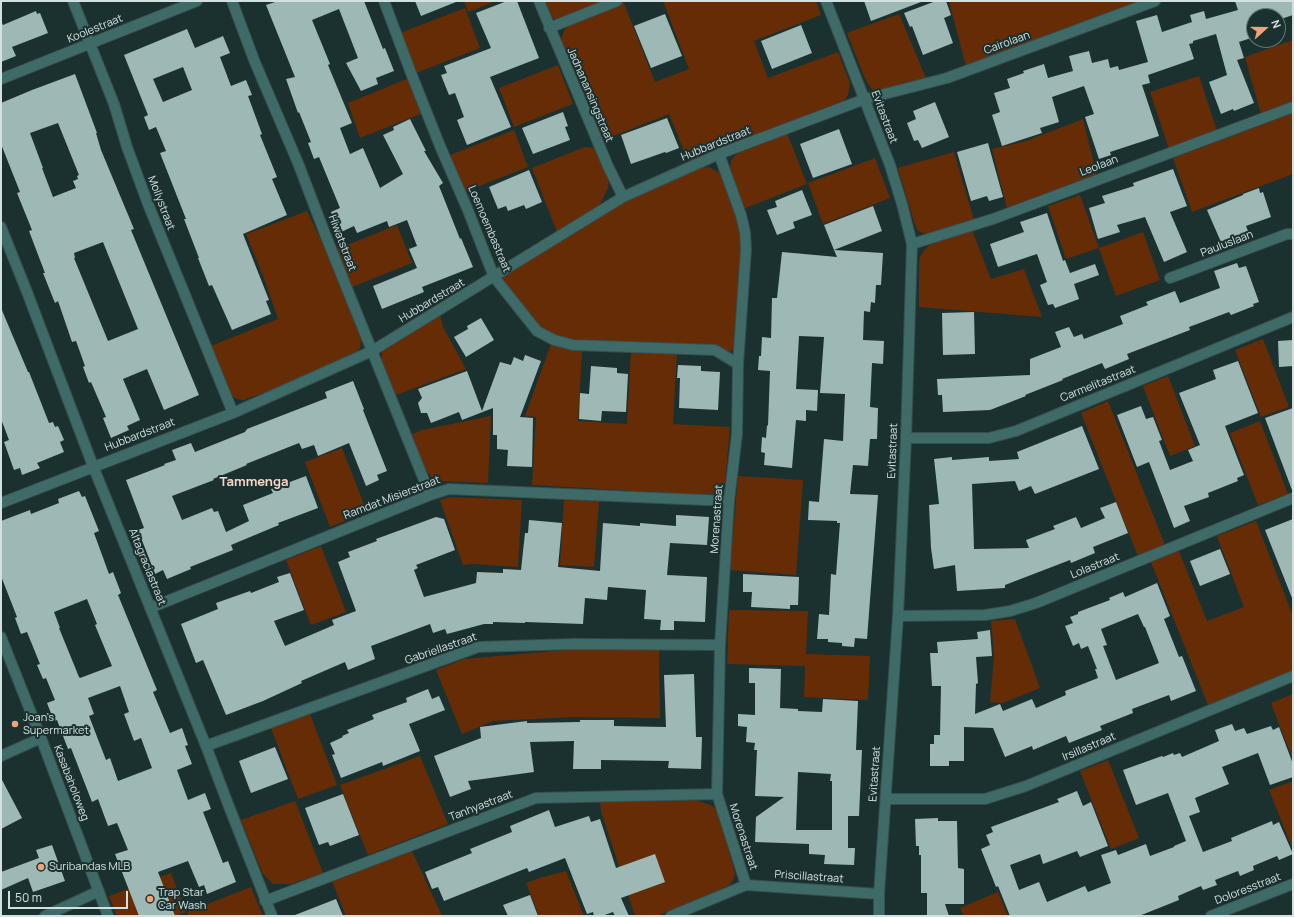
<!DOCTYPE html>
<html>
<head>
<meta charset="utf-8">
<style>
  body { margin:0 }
  #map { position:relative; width:1294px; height:917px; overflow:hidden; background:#1b3130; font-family:Manrope,sans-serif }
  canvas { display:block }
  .frame { position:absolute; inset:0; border:2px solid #d3e0e0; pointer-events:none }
  .north { position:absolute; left:1246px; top:8px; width:40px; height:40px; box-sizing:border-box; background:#1b3130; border:1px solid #657776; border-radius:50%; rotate:69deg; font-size:11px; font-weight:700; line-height:16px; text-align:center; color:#d3e0e0 }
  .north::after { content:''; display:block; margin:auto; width:14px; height:18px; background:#f0a27a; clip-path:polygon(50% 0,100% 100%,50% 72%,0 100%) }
  .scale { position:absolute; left:8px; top:891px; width:120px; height:18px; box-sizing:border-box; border:2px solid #d3e0e0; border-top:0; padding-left:5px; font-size:12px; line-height:14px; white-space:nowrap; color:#d3e0e0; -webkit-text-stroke:3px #1b3130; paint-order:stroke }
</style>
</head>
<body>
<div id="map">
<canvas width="1294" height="917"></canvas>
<div class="frame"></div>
<div class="north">N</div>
<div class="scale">50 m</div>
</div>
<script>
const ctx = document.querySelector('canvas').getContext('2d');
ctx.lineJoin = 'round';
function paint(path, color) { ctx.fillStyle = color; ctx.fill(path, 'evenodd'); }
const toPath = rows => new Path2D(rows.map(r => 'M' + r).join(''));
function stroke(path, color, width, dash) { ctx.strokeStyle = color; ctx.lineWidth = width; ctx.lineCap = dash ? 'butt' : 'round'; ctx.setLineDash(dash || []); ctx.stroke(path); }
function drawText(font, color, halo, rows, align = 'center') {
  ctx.font = font + ' Manrope,sans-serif'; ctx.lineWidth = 4; ctx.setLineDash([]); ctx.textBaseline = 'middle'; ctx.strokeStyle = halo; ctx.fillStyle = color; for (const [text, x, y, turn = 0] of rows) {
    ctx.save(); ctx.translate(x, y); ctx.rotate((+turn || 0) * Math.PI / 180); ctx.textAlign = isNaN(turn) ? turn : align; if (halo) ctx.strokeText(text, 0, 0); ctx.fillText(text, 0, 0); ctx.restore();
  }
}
paint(toPath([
  [464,1,496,1,468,12],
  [543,1,603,1,601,5,558,20,553,18,548,13],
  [623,1,655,82,689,69,663,1,816,1,821,15,754,41,768,78,838,52,850,83,848,95,844,101,835,105,688,161,669,114,601,141,562,44,562,37,564,31,569,25,577,20],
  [949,1,1145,1,966,66],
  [465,8,480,48,416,73,400,33],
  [899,14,926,78,879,91,873,90,868,84,864,76,847,33],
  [1293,40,1293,102,1261,114,1245,57],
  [558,65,573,104,514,127,499,88],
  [1199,76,1217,131,1169,149,1150,92],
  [409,78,423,113,360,138,348,103],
  [1293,113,1293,174,1192,212,1173,158],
  [1083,119,1097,176,1044,196,1007,208,992,149,1026,141],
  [514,130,528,167,464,192,450,155],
  [787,133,807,184,743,209,732,176,730,168,731,161,735,155,743,151],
  [585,147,594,148,598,151,609,179,608,188,600,204,592,211,557,232,532,168],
  [954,152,974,220,930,233,923,233,918,231,915,225,898,168],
  [875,158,890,198,823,224,808,183],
  [709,167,720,173,725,179,734,204,741,237,742,253,735,345,732,351,728,352,717,346,572,341,557,336,534,322,505,284,502,279,504,276,624,202,700,168],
  [1080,195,1099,248,1143,232,1160,280,1116,296,1099,248,1066,259,1048,206],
  [307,211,328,254,360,332,361,341,360,348,357,351,326,367,300,379,244,400,237,399,232,396,229,392,211,346,278,319,264,278,246,234],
  [397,225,412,263,352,287,337,249],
  [972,230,991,279,1024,269,1042,317,919,307,919,264,920,257,924,250,930,245,939,241],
  [440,315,443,327,466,369,396,395,382,361,382,351,384,347],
  [1263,339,1289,407,1261,417,1235,350],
  [551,344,582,351,578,421,627,424,631,350,677,352,673,424,730,427,725,483,721,488,715,493,706,495,532,485,536,417,525,416],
  [1168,376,1195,446,1170,456,1143,386],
  [1108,401,1165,545,1138,556,1081,413],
  [491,416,488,483,441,481,433,479,424,467,412,434,422,430],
  [1260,421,1288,494,1258,505,1230,433],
  [342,448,367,512,330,527,305,462],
  [738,476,803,480,796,575,730,570],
  [450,497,522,500,518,567,473,564,463,565,440,500],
  [564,499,599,501,594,567,560,565],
  [1256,521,1293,616,1293,671,1208,705,1151,562,1179,551,1207,621,1244,607,1217,536],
  [321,546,346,612,311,625,286,560],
  [729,610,808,611,806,654,870,656,868,700,804,697,805,666,727,664],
  [1015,619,1040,688,1003,703,990,702,994,656,991,621],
  [566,650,659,650,660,718,573,717,493,721,462,734,436,670,464,659],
  [1293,694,1293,760,1271,703],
  [310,714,337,785,298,799,271,728],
  [420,756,448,824,368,855,340,785],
  [1108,760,1139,838,1111,849,1080,771],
  [1293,781,1293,850,1269,790],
  [696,800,710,805,715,808,718,814,734,869,735,875,733,880,730,884,723,888,657,916,635,916,601,811,600,802],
  [295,801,323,873,291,884,273,884,263,874,241,820],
  [412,851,442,916,346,916,332,881],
  [566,871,584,916,539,916,526,883,543,877],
  [171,873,186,912,175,916,117,916,109,896],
  [251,887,263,916,189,916,187,912],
  [998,892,1008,916,964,916,960,908]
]), '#662c06');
paint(toPath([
  [278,1,364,1,383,49,385,48,394,71,376,78,378,84,361,91,346,63,358,58,339,9,312,20,330,64,328,65,352,123,340,128,350,154,363,148,380,188,403,174,383,135,394,130,393,127,410,119,426,151,424,151,443,183,439,186,460,239,461,238,473,267,422,287,424,292,382,309,373,286,417,268,409,249,417,246,407,220,389,227,387,221,357,233,354,226,339,233,331,212,340,208,319,157,314,159,308,143,311,142,299,112,298,113,286,79,295,77,266,5],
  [415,1,456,1,456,2,421,16],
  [507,1,517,1,539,58,490,77,511,127,467,145,457,120,464,117,455,93,449,95,441,75,447,73,444,66,491,48,476,13],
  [864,1,920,1,921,2,871,21],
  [936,1,946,1,951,15,944,18,953,43,923,55,912,26,910,27,904,13],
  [1235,1,1293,1,1293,15,1278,20,1278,16,1254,16,1254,37,1239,42,1244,58,1237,60,1254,103,1234,111,1233,109,1221,114,1209,82,1227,75,1216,34,1193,41,1193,43,1189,44,1194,59,1148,75,1150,83,1142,85,1159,136,1110,152,1111,155,1099,159,1085,117,1094,114,1084,86,1052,97,1059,122,1040,128,1042,133,1002,146,992,115,1000,112,994,93,1010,88,1007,79,1024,73,1023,71,1044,64,1048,78,1073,71,1069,56,1089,51,1092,63,1108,59,1110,68,1118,66,1119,70,1148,62,1136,21,1157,15,1162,32,1192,22,1190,15,1204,11,1206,19,1238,10],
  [36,11,37,14,40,13,48,33,12,47,16,56,1,62,1,21,3,25],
  [665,14,682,56,651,68,634,26],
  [801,25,812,53,772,69,761,41],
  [187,29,195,48,223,36,230,53,220,57,231,86,246,80,252,95,248,96,262,134,260,135,277,177,272,179,287,215,243,234,269,300,266,301,271,314,232,330,212,285,209,286,198,258,199,258,184,219,186,219,160,153,166,151,156,127,149,130,144,117,148,115,124,55],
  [183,67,192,90,163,102,153,79],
  [75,74,97,133,96,133,101,150,134,229,131,230,199,395,164,410,147,369,123,379,140,420,127,426,129,430,111,438,103,418,106,417,91,382,89,383,83,367,85,366,76,341,72,342,58,301,55,303,43,273,45,273,29,231,32,230,17,193,20,192,1,144,1,103,32,90],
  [58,123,79,175,77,176,78,179,73,181,76,188,53,197,42,168,43,168,30,133],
  [103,242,138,329,108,341,74,258,75,258,74,253],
  [935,102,949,137,922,148,918,140,914,141,907,123,916,119,913,111],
  [563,112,568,126,565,127,570,140,533,154,522,128],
  [667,118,679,148,666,153,665,152,631,164,621,135],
  [839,129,852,164,813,178,800,144],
  [988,143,1003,197,989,201,987,196,971,201,957,152],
  [1173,169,1187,206,1170,212,1187,252,1164,262,1145,217,1117,225,1120,232,1098,239,1089,208,1105,203,1102,196,1134,186,1133,183],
  [529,170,542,202,526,209,524,205,508,211,506,206,498,209,489,187],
  [1259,188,1260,193,1263,192,1271,217,1246,226,1248,231,1221,242,1207,210,1243,195,1243,194],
  [802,190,812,215,793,222,795,228,777,235,767,210,777,207,775,201],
  [873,206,882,231,834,250,824,225],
  [1047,213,1063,261,1065,260,1070,273,1095,264,1099,275,1074,284,1079,299,1055,308,1053,304,1048,305,1040,285,1047,282,1037,254,998,267,990,244,1024,232,1020,222],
  [834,250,883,253,881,285,876,285,875,303,871,302,870,312,864,311,863,340,884,341,883,364,872,363,870,407,878,408,877,439,870,439,868,466,853,465,850,494,878,495,867,639,855,638,854,647,842,646,842,643,828,642,828,639,817,639,819,614,829,615,831,574,836,575,840,523,837,523,837,521,808,520,809,501,819,502,824,439,843,441,845,394,820,393,824,337,799,336,796,389,818,390,817,411,806,410,806,421,796,420,792,468,764,465,765,453,761,452,762,437,766,438,767,425,768,426,770,371,758,370,759,356,761,356,762,337,771,338,772,298,777,298,782,252,837,257],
  [1237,263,1239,268,1246,266,1259,302,1253,304,1254,306,1231,315,1229,312,1189,327,1190,330,1127,354,1129,359,1105,369,1102,363,1062,379,1063,380,1025,395,1026,396,990,410,943,412,942,395,938,395,937,379,1030,375,1030,359,1061,347,1055,332,1069,327,1074,337,1082,334,1084,339,1123,324,1120,316,1148,305,1146,302,1175,291,1180,303,1220,288,1214,271],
  [1,308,28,372,29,372,49,423,53,422,55,427,58,426,64,440,60,442,64,452,37,463,40,468,22,475,20,468,14,470,4,442,9,440,1,419],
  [974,312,975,354,943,355,942,313],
  [481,318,494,340,466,357,454,337,468,329,467,326],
  [1293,340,1293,366,1279,367,1278,341],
  [525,355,541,361,520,417,533,418,532,467,507,466,508,450,497,449,497,435,493,435,493,408,462,420,459,412,431,423,427,413,421,413,418,403,422,398,418,389,467,371,482,411,500,362,511,365,514,357,523,361],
  [1238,361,1258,413,1225,426,1244,475,1237,478,1238,481,1208,493,1209,497,1184,506,1190,521,1174,528,1149,462,1137,467,1117,415,1141,406,1146,419,1153,417,1162,440,1159,441,1170,470,1193,461,1188,450,1200,445,1179,393,1216,379,1213,370],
  [678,365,701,366,701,371,720,372,718,410,679,408,680,378,677,378],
  [591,366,617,368,617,373,628,374,626,412,602,411,601,421,579,419,580,393,589,394],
  [353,381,364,409,363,410,387,471,377,475,379,480,366,486,349,443,318,456,314,445,302,449,299,443,246,464,247,465,213,479,214,480,172,496,182,520,212,508,214,512,218,511,226,532,249,521,243,505,273,493,271,489,306,476,318,508,278,523,279,525,231,545,233,550,190,567,191,569,167,579,163,570,155,574,138,530,144,528,126,480,165,465,164,464,176,460,172,450,191,443,195,452,245,432,247,429,327,398,325,392],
  [1293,408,1293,490,1292,490,1265,418],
  [1082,426,1099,469,1035,494,1031,486,1019,491,1015,481,972,484,974,549,1029,548,1026,540,1055,529,1053,526,1076,517,1081,528,1105,518,1100,508,1116,502,1128,533,1093,547,1095,553,1071,563,1070,560,1005,585,1005,588,957,591,955,565,934,569,931,548,929,505,939,504,934,459,952,457,952,460,989,457,989,461,1019,459,1017,452],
  [79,491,82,497,85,496,99,531,94,533,109,574,113,572,121,593,118,595,157,690,153,692,170,733,182,728,188,745,185,746,192,764,177,770,188,800,205,793,211,809,203,812,223,863,228,861,236,882,207,894,204,885,199,887,188,861,158,872,175,916,139,916,115,854,128,850,117,823,108,826,98,799,92,802,71,748,68,749,57,720,54,721,47,703,55,700,46,678,43,679,37,665,40,664,27,632,21,634,15,618,17,617,1,576,1,521,30,510,31,514,59,503,58,499],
  [87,599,97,624,95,625,112,666,80,678,79,677,59,628,60,628,54,612],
  [120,686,129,712,124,714,134,741,141,738,152,768,118,781,110,758,106,760,89,716,94,714,88,698],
  [676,515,709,517,707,545,670,543,667,575,707,577,705,622,674,621,674,630,660,630,661,620,644,619,646,590,608,587,607,600,585,598,583,624,525,622,525,623,493,622,493,624,484,624,447,634,445,629,433,633,430,624,371,646,375,659,348,670,345,662,301,681,302,683,263,701,226,715,203,660,196,663,181,624,218,609,216,603,250,591,251,593,279,582,277,577,290,573,304,610,274,621,285,646,334,625,332,620,356,611,338,562,350,557,348,552,377,541,376,539,436,517,444,519,455,550,416,565,418,568,414,570,424,597,476,583,477,572,503,573,503,569,521,570,525,533,528,533,529,520,562,523,558,567,600,571,603,523,640,526,640,523,676,526],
  [1293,519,1293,598,1292,598,1265,530],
  [1220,549,1230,574,1200,586,1190,561],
  [743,574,799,577,798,605,790,605,790,609,751,607,752,592,743,592],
  [1157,583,1170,616,1164,619,1179,657,1182,656,1196,691,1171,701,1169,695,1132,709,1133,713,1100,726,1102,730,1069,743,1066,736,1033,750,1032,746,1005,757,993,728,964,727,964,761,949,761,949,766,930,766,930,744,934,744,934,735,940,735,941,686,932,686,930,653,938,653,937,642,978,639,977,632,990,630,992,656,976,657,978,683,976,684,975,714,1000,704,1003,711,1032,699,1036,708,1066,695,1065,691,1098,678,1095,669,1097,669,1088,646,1081,649,1079,643,1073,646,1065,626,1073,623,1070,617,1078,614,1078,612,1110,600,1109,598,1123,592,1125,597],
  [1138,614,1144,627,1145,627,1159,663,1116,680,1103,646,1107,645,1101,629],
  [749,668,781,669,780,708,798,709,798,711,822,712,823,699,858,701,856,750,862,750,859,816,848,816,848,848,855,848,854,865,824,864,825,855,809,854,809,844,755,842,756,817,784,797,755,796,757,750,754,750,755,743,746,742,747,727,738,726,738,714,755,715,755,683,749,683],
  [798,772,831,774,830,781,832,781,832,830,796,830],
  [694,674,696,737,702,737,701,769,668,768,669,761,601,760,601,769,573,769,574,741,530,742,534,772,468,781,471,789,450,797,434,756,481,738,480,727,527,721,527,723,580,722,580,720,614,720,614,726,666,727,664,675],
  [428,689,432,699,439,696,445,710,409,724,420,751,383,766,382,762,341,778,332,755,335,754,330,743,343,737,342,736,349,733,347,730,374,719,372,715,407,702,406,698],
  [1232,724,1235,731,1244,728,1247,734,1271,726,1273,730,1279,727,1293,764,1293,777,1270,785,1258,753,1222,767,1229,784,1195,798,1200,812,1189,816,1203,852,1232,841,1231,838,1272,821,1273,825,1279,822,1293,854,1279,860,1277,856,1253,866,1254,870,1240,876,1238,871,1215,880,1217,885,1203,890,1201,886,1178,896,1179,900,1139,916,1010,916,998,886,996,887,981,849,990,845,986,835,993,832,991,827,1059,802,1057,799,1077,791,1083,806,1091,802,1108,846,1080,857,1077,851,1043,864,1040,854,1010,865,1019,890,1039,882,1047,902,1085,886,1088,892,1111,883,1101,855,1116,850,1118,855,1146,844,1150,856,1174,847,1174,846,1186,841,1168,793,1136,805,1123,770,1162,756,1163,757,1173,753,1174,755,1180,753,1182,757,1219,741,1215,730],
  [275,747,288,779,251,793,239,761],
  [1,778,22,818,1,829],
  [343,794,359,835,330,846,328,842,319,845,305,808],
  [549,810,555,827,589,816,591,822,600,819,616,868,655,854,665,882,621,898,629,916,615,916,613,912,602,916,594,916,593,912,587,914,565,858,529,872,527,868,444,901,438,887,432,889,425,872,472,853,470,849,512,832,510,826],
  [938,818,938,821,957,821,958,868,964,869,964,904,945,904,949,916,927,916,927,893,921,893,921,855,919,855,919,846,916,846,915,819],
  [52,845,65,881,33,892,28,878,1,890,1,872,39,858,36,850],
  [530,895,538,916,508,916,503,905],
  [336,899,343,916,296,916,295,915]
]), '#9eb8b6');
const minor = toPath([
  [73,1,114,104,127,147,148,204,233,413],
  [232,1,254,60,298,163,327,239,430,495],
  [384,1,411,73,440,146,467,208,494,277,537,331,554,340,573,345,715,350,738,364],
  [539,1,607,164,623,197],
  [826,1,890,165,902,204,912,244,906,438,898,616,879,894,879,916],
  [549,28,617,1],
  [1,79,197,1],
  [719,154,741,215,745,232,746,249,738,364,737,434,729,501,720,645,717,794,746,885],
  [1,227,27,292,93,466,206,746,228,804,272,916],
  [912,244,993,219,1293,107],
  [1170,278,1287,234,1293,234],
  [906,438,989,438,1016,431,1293,317],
  [1,503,233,413,372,351,623,197,719,154,865,99,947,78,1155,1],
  [150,608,430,495,449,489,729,501],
  [898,616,985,615,1010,611,1036,603,1293,498],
  [1,637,41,738,108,916],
  [206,746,478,647,573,644,720,645],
  [1,756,41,738],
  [886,799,985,799,1026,786,1293,676],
  [265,901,536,798,717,794],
  [45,916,99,891],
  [671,916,746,885,879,894],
  [1211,916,1293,884]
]);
stroke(minor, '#384d4c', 12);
stroke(minor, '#3e6a68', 10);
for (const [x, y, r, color] of [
  [15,724,4,"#f0a27a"],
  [41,867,4,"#f0a27a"],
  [150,899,4,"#f0a27a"]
]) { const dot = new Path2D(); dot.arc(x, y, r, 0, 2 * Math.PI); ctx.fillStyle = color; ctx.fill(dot); stroke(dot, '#1b3130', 1.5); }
drawText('11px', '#d3e0e0', '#1b3130', [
  ["Koolestraat",95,29,-22],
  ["Cairolaan",1007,43,-20],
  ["Jadnanansingstraat",590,95,67],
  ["Evitastraat",884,117,69],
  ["Hubbardstraat",716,144,-22],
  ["Leolaan",1099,166,-21],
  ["Mollystraat",161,203,69],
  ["Loemoembastraat",489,229,67],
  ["Hiwatstraat",342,243,69],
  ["Pauluslaan",1227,244,-21],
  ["Hubbardstraat",432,301,-31],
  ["Carmelitastraat",1098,384,-22],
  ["Hubbardstraat",140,435,-21],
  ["Evitastraat",893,451,-88],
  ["Ramdat Misierstraat",392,498,-21],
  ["Morenastraat",717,519,-86],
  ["Lolastraat",1095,566,-22],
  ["Altagraciastraat",147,567,68],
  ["Gabriellastraat",441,649,-19],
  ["Irsillastraat",1089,747,-23],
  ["Evitastraat",875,774,-86],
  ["Kasabaholoweg",71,783,69],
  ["Tanhyastraat",481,806,-21],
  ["Morenastraat",743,837,72],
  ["Priscillastraat",809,877,4],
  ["Doloresstraat",1248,889,-21]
]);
drawText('11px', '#d3e0e0', '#1b3130', [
  ["Joan's",23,718],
  ["Supermarket",23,731],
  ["Suribandas MLB",49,867],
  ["Trap Star",158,893],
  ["Car Wash",158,906]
], 'left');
drawText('bold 13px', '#f7d8c9', '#1b3130', [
  ["Tammenga",254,482]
]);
</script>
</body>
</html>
